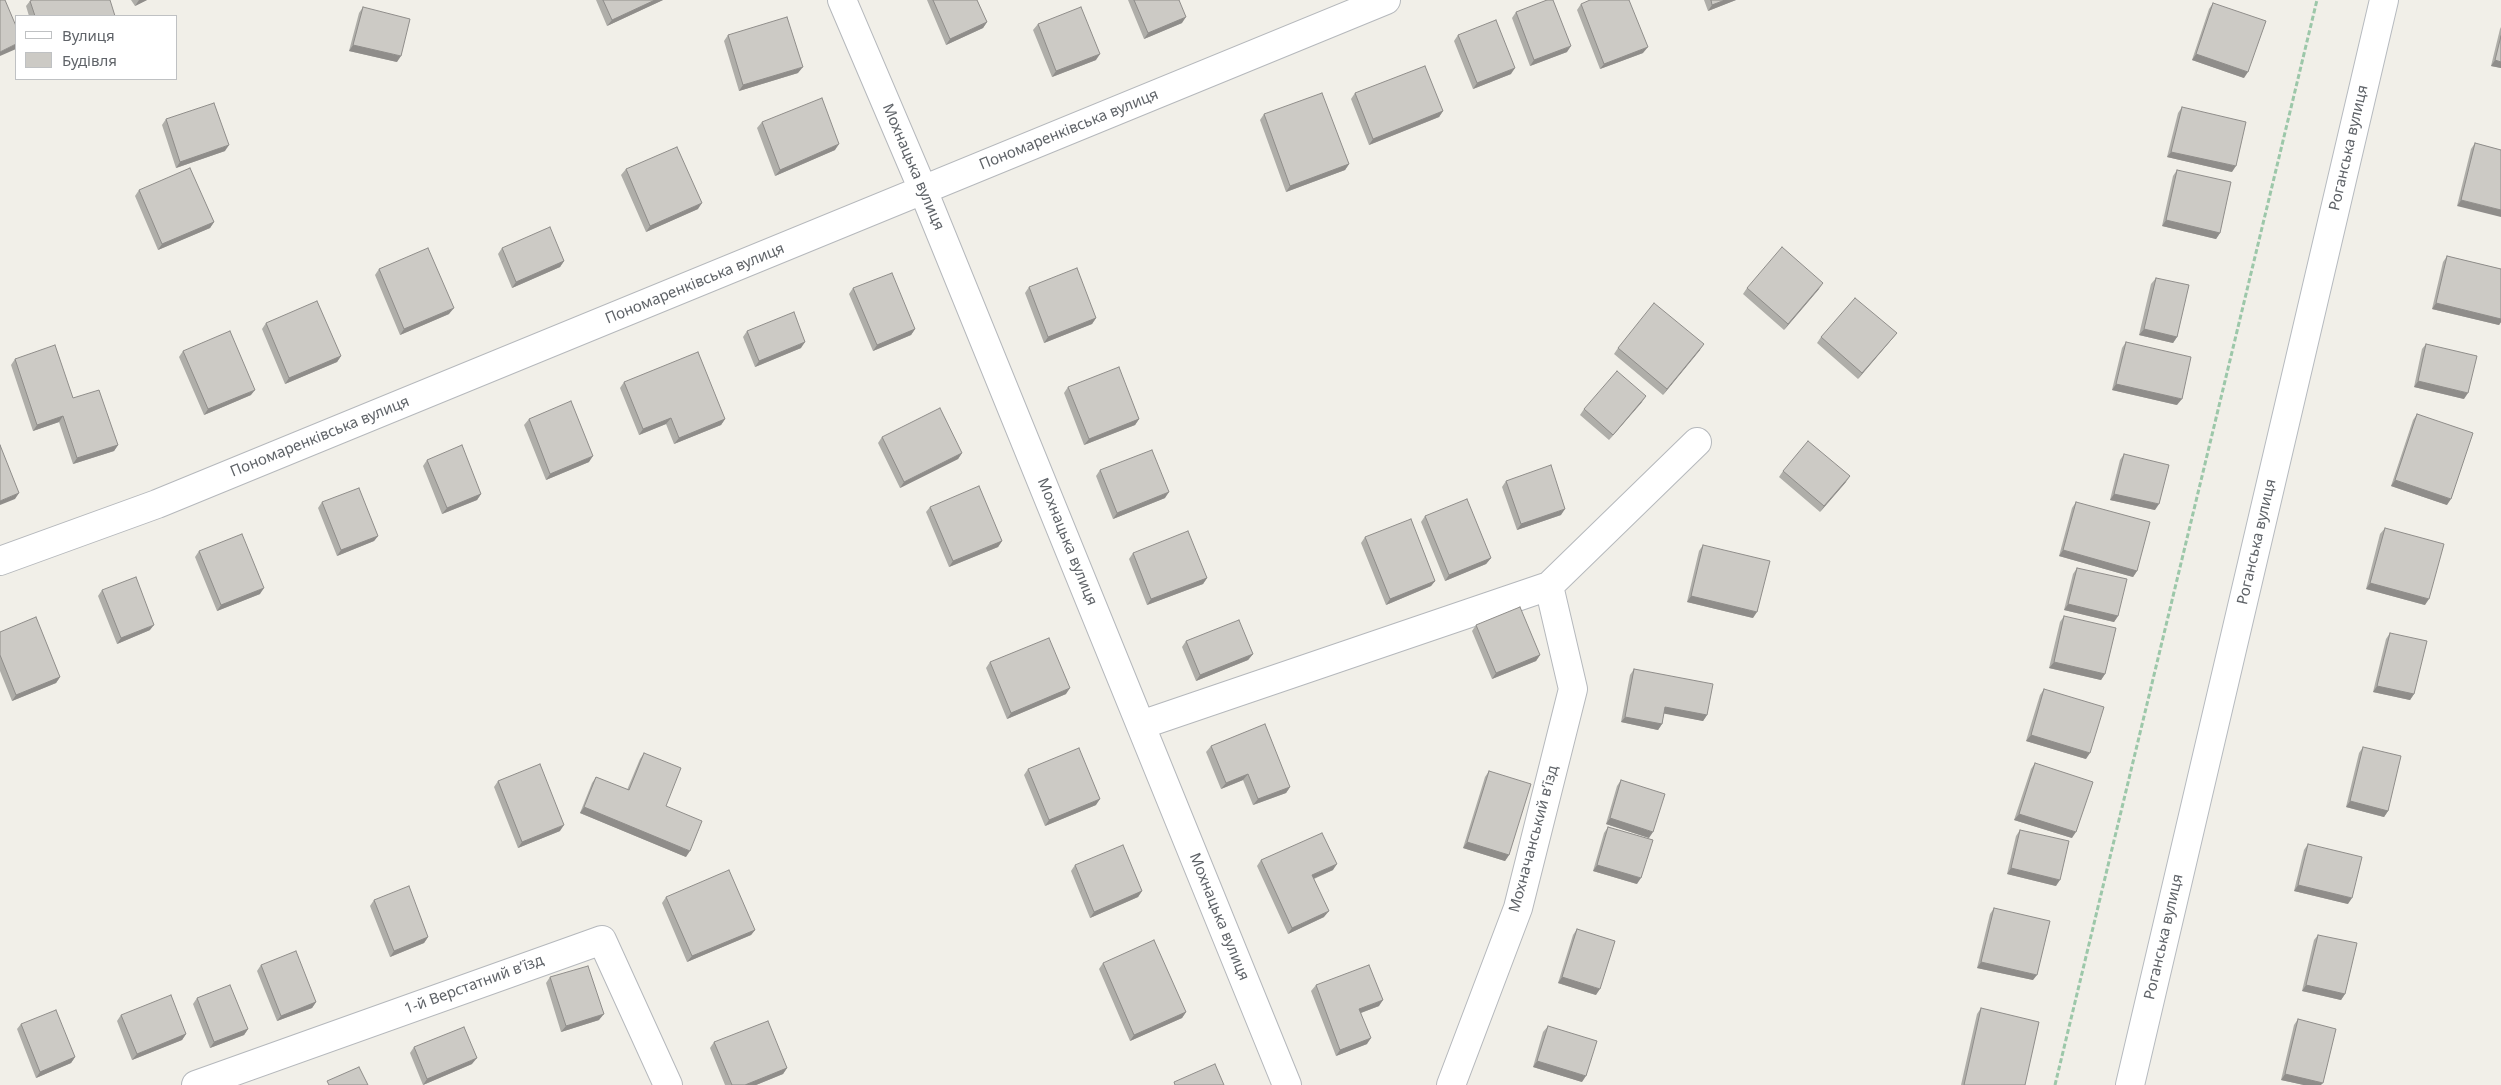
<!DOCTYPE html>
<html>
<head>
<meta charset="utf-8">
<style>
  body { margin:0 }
  #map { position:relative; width:2501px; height:1085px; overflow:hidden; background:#f1efe8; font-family:"Noto Sans",sans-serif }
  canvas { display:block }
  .legend { position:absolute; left:15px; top:15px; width:162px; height:65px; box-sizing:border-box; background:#fff; border:1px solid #bfc1c3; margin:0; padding:6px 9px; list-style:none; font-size:15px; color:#5f6368 }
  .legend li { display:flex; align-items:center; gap:10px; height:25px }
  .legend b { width:25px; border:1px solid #bfc1c3 }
</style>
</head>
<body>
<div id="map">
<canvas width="2501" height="1085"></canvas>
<ul class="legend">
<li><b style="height:6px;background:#fff"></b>Вулиця</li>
<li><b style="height:14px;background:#cccac5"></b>Будівля</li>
</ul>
</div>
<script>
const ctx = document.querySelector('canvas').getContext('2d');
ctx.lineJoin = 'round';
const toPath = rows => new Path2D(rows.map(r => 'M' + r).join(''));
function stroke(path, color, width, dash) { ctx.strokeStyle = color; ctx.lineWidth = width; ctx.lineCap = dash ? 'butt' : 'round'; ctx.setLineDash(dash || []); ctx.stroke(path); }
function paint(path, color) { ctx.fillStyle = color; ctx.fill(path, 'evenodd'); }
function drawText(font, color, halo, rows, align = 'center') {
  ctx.font = font + ' "Noto Sans",sans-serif'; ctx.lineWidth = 4; ctx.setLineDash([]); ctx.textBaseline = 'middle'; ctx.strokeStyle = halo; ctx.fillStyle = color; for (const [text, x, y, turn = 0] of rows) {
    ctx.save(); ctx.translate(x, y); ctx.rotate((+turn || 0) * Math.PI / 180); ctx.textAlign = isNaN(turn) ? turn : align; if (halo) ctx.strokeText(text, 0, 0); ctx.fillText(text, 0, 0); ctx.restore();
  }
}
const street = toPath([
  [842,0,923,190,1287,1085],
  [0,561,157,504,1386,0],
  [1141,725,1549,586],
  [196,1085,602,940,668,1085],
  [1451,1085,1518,908,1573,689,1549,586,1697,442]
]);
const secondary = toPath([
  [2130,1085,2384,0]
]);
stroke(street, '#b5b8bc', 30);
stroke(secondary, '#b6babf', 30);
stroke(toPath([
  [2055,1085,2317,0]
]), '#9cc7a9', 3, [5, 2.5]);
stroke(street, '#fff', 28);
stroke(secondary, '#fff', 28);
paint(toPath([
  [131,0,147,0,135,6],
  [596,0,663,0,607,26],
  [927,0,977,0,987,22,983,28,946,45],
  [1128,0,1179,0,1182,23,1144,39],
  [1704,0,1736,0,1708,11],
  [30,1,115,16,29,16,26,6],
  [2213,3,2244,78,2192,60,2209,9],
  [1581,4,1643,53,1600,69,1577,10],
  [363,7,397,62,349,51,359,13],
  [1516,12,1567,52,1530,66,1512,18],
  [1038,24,1096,60,1052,77,1033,30],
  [2501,27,2501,68,2491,66,2500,29],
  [728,35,798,73,739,91,724,41],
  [1458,35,1511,74,1473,89,1454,41],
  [1355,93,1443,111,1439,117,1369,145,1351,99],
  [2182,107,2232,172,2167,157,2178,113],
  [1264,114,1349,164,1345,170,1286,192,1260,120],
  [166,119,225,151,176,168,162,125],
  [762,122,835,150,775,176,757,128],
  [2475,143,2501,150,2457,206,2471,149],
  [626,169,698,209,646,232,621,175],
  [2177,170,2220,233,2216,239,2162,226,2173,176],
  [139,190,214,222,210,228,158,250,135,196],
  [502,248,564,261,560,267,512,288,498,254],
  [2447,256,2501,269,2501,322,2499,325,2432,309,2443,262],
  [379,269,449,314,400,335,375,275],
  [2156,278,2177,337,2173,343,2139,335,2151,284],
  [1029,287,1096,318,1092,324,1044,343,1025,293],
  [853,288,915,329,911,335,873,351,849,294],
  [1747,288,1819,289,1784,330,1743,294],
  [266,323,341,356,337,362,285,384,262,329],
  [747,331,801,348,755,367,743,337],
  [1897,333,1892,339,1858,379,1817,343,1821,337],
  [2126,342,2177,405,2112,390,2122,348],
  [2426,344,2464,399,2414,387,2422,349],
  [1618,348,1700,350,1663,395,1614,354],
  [183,351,251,395,204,415,179,357],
  [15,359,118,445,114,451,73,464,59,422,33,431,11,365],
  [624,382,725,419,721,425,674,444,666,424,639,435,620,388],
  [1068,387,1139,419,1135,425,1084,445,1064,393],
  [1642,402,1609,440,1580,415,1584,409],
  [2417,414,2447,505,2391,486,2413,420],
  [529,419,589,462,546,480,524,425],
  [882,437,962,453,958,459,900,488,878,443],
  [2124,454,2155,510,2110,500,2120,460],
  [427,460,481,494,477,500,442,514,423,466],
  [1100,470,1165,498,1113,519,1096,476],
  [1783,471,1846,482,1820,512,1779,477],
  [1506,481,1561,515,1517,530,1502,487],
  [322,502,378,536,374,541,337,556,318,508],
  [2076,502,2137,571,2133,577,2059,556,2072,508],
  [930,507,1002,541,998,547,949,567,926,512],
  [1425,516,1491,558,1486,564,1445,581,1421,522],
  [2385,528,2425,605,2366,589,2380,534],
  [1365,537,1435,581,1431,586,1386,605,1361,543],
  [1703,545,1753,618,1687,602,1699,551],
  [199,551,260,594,217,611,195,557],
  [1133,553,1207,578,1203,584,1147,605,1129,559],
  [2077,568,2118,616,2114,622,2064,610,2073,574],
  [102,590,150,630,117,644,98,596],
  [2064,616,2105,674,2101,680,2049,668,2060,622],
  [1476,625,1540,655,1536,661,1492,679,1472,631],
  [0,632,60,677,56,683,12,701,0,671],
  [2390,633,2414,694,2410,700,2373,692,2386,639],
  [1186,641,1253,654,1248,660,1196,681,1182,647],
  [990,662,1066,694,1007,719,986,668],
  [1634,669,1707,715,1703,721,1664,713,1662,724,1658,730,1621,722,1630,675],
  [2044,689,2086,759,2026,741,2040,695],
  [1211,746,1290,787,1286,793,1253,805,1243,780,1221,789,1206,752],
  [2363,747,2388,811,2384,817,2346,807,2359,753],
  [644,753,666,806,686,857,580,813,592,783,596,777,627,790,640,759],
  [2035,763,2072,838,2014,820,2031,769],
  [1028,769,1096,805,1045,826,1024,775],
  [1489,771,1509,855,1505,861,1463,848,1485,777],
  [1621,780,1649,838,1606,824,1617,786],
  [498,781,560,831,518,848,494,787],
  [1608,827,1637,884,1593,871,1604,833],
  [2020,830,2056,886,2007,874,2016,836],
  [2308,844,2348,904,2294,891,2304,850],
  [1261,860,1333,870,1314,879,1324,917,1288,934,1257,866],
  [1075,865,1142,891,1138,897,1090,918,1071,871],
  [666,897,755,930,751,935,687,962,662,903],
  [374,900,428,937,424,943,390,957,370,906],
  [1994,908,2033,980,1977,968,1990,914],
  [1577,929,1596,995,1558,983,1573,935],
  [2318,935,2345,994,2341,1000,2302,991,2314,940],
  [1103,963,1186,1012,1182,1018,1130,1041,1099,969],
  [261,965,316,1002,312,1008,277,1021,257,971],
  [550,977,599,1020,561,1032,546,983],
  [1316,985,1379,1006,1361,1013,1367,1044,1336,1056,1311,991],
  [197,998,248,1029,244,1035,210,1048,193,1004],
  [1981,1008,2025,1085,1961,1085,1977,1014],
  [121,1015,186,1034,182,1040,132,1060,117,1021],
  [2298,1019,2321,1085,2304,1085,2281,1080,2294,1025],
  [21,1024,75,1057,71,1063,36,1078,17,1029],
  [1548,1026,1582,1082,1533,1067,1543,1032],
  [714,1042,787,1068,783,1074,756,1085,725,1085,710,1048],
  [414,1047,472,1064,423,1085,410,1053]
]), '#afaea9');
paint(toPath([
  [139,0,147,0,135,6],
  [655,0,663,0,607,26,612,20],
  [1725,0,1736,0,1708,11,1712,5],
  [1186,17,1182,23,1144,39,1148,33],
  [987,22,983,28,946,45,950,39],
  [16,44,16,49,0,56,0,52],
  [353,45,401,56,397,62,349,51],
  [1571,46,1567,52,1530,66,1534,60],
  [1648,47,1643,53,1600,69,1604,64],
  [1100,54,1096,60,1052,77,1056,71],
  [2196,54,2248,72,2244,78,2192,60],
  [2495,60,2501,62,2501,68,2491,66],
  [803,67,798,73,739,91,743,85],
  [1515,68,1511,74,1473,89,1477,83],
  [1443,111,1439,117,1369,145,1373,139],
  [839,144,835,150,775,176,780,170],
  [229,145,225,151,176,168,180,162],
  [2171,152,2236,166,2232,172,2167,157],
  [1349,164,1345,170,1286,192,1290,186],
  [2461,200,2501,210,2501,217,2457,206],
  [702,203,698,209,646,232,650,226],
  [2166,220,2220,233,2216,239,2162,226],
  [214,222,210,228,158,250,162,244],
  [564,261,560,267,512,288,516,282],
  [1823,283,1819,289,1784,330,1788,324],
  [2436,303,2501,319,2501,322,2499,325,2432,309],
  [454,308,449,314,400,335,404,329],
  [1096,318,1092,324,1044,343,1048,337],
  [915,329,911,335,873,351,877,345],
  [2144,329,2177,337,2173,343,2139,335],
  [1897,333,1892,339,1858,379,1862,373],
  [805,342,801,348,755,367,759,361],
  [1704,344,1700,350,1663,395,1667,389],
  [341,356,337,362,285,384,289,378],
  [2418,381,2468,393,2464,399,2414,387],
  [2116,384,2182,399,2177,405,2112,390],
  [255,390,251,395,204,415,208,409],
  [1646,396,1642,402,1609,440,1613,435],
  [63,416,59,422,33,431,37,425],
  [671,418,666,424,639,435,643,429],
  [725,419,721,425,674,444,679,438],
  [1139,419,1135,425,1084,445,1089,439],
  [118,445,114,451,73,464,77,458],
  [962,453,958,459,900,488,904,482],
  [593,456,589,462,546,480,550,474],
  [1850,476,1846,482,1820,512,1824,506],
  [2395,480,2451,499,2447,505,2391,486],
  [1169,492,1165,498,1113,519,1117,513],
  [19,493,15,499,0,505,0,501],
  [481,494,477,500,442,514,447,508],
  [2114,494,2159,504,2155,510,2110,500],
  [1565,509,1561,515,1517,530,1521,524],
  [378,536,374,541,337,556,341,550],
  [1002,541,998,547,949,567,953,561],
  [2063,550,2137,571,2133,577,2059,556],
  [1491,558,1486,564,1445,581,1449,575],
  [1207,578,1203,584,1147,605,1151,599],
  [1435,581,1431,586,1386,605,1390,599],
  [2370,583,2429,599,2425,605,2366,589],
  [264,588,260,594,217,611,221,605],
  [1691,596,1757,612,1753,618,1687,602],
  [2068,604,2118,616,2114,622,2064,610],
  [154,625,150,630,117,644,121,638],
  [1253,654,1248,660,1196,681,1200,675],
  [1540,655,1536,661,1492,679,1496,673],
  [2054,662,2105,674,2101,680,2049,668],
  [60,677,56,683,12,701,16,695],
  [2377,686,2414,694,2410,700,2373,692],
  [1070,688,1066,694,1007,719,1011,713],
  [1665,707,1707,715,1703,721,1661,713],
  [1625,717,1662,724,1658,730,1621,722],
  [2031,735,2090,753,2086,759,2026,741],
  [1248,774,1243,780,1221,789,1226,783],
  [1290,787,1286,793,1253,805,1258,799],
  [1100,799,1096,805,1045,826,1049,820],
  [2350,801,2388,811,2384,817,2346,807],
  [584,807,690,851,686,857,580,813],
  [2019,814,2076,832,2072,838,2014,820],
  [1610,818,1653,832,1649,838,1606,824],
  [564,825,560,831,518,848,522,842],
  [1467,842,1509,855,1505,861,1463,848],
  [1337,864,1333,870,1308,881,1312,875],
  [1597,865,1641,878,1637,884,1593,871],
  [2011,868,2060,880,2056,886,2007,874],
  [2298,885,2352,898,2348,904,2294,891],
  [1142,891,1138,897,1090,918,1094,912],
  [1329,911,1324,917,1288,934,1292,928],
  [755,930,751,935,687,962,692,956],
  [428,937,424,943,390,957,394,951],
  [1981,962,2037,975,2033,980,1977,968],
  [1562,977,1600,989,1596,995,1558,983],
  [2306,985,2345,994,2341,1000,2302,991],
  [1383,1000,1379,1006,1355,1015,1359,1009],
  [316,1002,312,1008,277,1021,281,1016],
  [1186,1012,1182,1018,1130,1041,1134,1035],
  [604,1014,599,1020,561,1032,566,1026],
  [248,1029,244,1035,210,1048,214,1042],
  [186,1034,182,1040,132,1060,137,1054],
  [1371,1038,1367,1044,1336,1056,1340,1050],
  [75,1057,71,1063,36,1078,40,1072],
  [477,1058,472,1064,423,1085,427,1079],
  [1537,1061,1586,1076,1582,1082,1533,1067],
  [787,1068,783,1074,756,1085,745,1085],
  [2285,1074,2323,1083,2321,1085,2304,1085,2281,1080]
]), '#8f8d8a');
const building = toPath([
  [0,0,5,0,16,26,16,44,0,52,0,0],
  [32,0,110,0,115,16,35,16,30,1,32,0],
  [603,0,655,0,612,20,603,0],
  [933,0,977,0,987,22,950,39,933,0],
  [1134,0,1179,0,1186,17,1148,33,1134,0],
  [1547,0,1553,0,1571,46,1534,60,1516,12,1547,0],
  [1590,0,1629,0,1648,47,1604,64,1581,4,1590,0],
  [1711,0,1725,0,1712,5,1711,0],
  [2213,3,2266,21,2248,72,2196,54,2213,3],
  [363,7,410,19,401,56,353,45,363,7],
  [1081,7,1100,54,1056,71,1038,24,1081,7],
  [787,17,803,67,743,85,728,35,787,17],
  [1496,20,1515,68,1477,83,1458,35,1496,20],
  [2501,36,2501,62,2495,60,2501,36],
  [1425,66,1443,111,1373,139,1355,93,1425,66],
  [1322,93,1349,164,1290,186,1264,114,1322,93],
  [822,98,839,144,780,170,762,122,822,98],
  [214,103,229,145,180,162,166,119,214,103],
  [2182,107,2246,122,2236,166,2171,152,2182,107],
  [2475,143,2501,150,2501,210,2461,200,2475,143],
  [677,147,702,203,650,226,626,169,677,147],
  [190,168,214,222,162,244,139,190,190,168],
  [2177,170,2231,182,2220,233,2166,220,2177,170],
  [550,227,564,261,516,282,502,248,550,227],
  [1782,247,1823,283,1788,324,1747,288,1782,247],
  [428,248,454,308,404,329,379,269,428,248],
  [2447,256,2501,269,2501,319,2436,303,2447,256],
  [1077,268,1096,318,1048,337,1029,287,1077,268],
  [892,273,915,329,877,345,853,288,892,273],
  [2156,278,2189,285,2177,337,2144,329,2156,278],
  [1855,298,1897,333,1862,373,1821,337,1855,298],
  [317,301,341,356,289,378,266,323,317,301],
  [1654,303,1704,344,1667,389,1618,348,1654,303],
  [794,312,805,342,759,361,747,331,794,312],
  [230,331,255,390,208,409,183,351,230,331],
  [2126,342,2191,357,2182,399,2116,384,2126,342],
  [2426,344,2477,356,2468,393,2418,381,2426,344],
  [55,345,73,398,99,390,118,445,77,458,63,416,37,425,15,359,55,345],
  [698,352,725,419,679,438,671,418,643,429,624,382,698,352],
  [1119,367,1139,419,1089,439,1068,387,1119,367],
  [1617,371,1646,396,1613,435,1584,409,1617,371],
  [571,401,593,456,550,474,529,419,571,401],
  [940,408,962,453,904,482,882,437,940,408],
  [2417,414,2473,433,2451,499,2395,480,2417,414],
  [1808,441,1850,476,1824,506,1783,471,1808,441],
  [0,445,19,493,0,501,0,445],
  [462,445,481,494,447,508,427,460,462,445],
  [1152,450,1169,492,1117,513,1100,470,1152,450],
  [2124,454,2169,465,2159,504,2114,494,2124,454],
  [1551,465,1565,509,1521,524,1506,481,1551,465],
  [979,486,1002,541,953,561,930,507,979,486],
  [359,488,378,536,341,550,322,502,359,488],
  [1467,499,1491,558,1449,575,1425,516,1467,499],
  [2076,502,2150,522,2137,571,2063,550,2076,502],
  [1411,519,1435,581,1390,599,1365,537,1411,519],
  [2385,528,2444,544,2429,599,2370,583,2385,528],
  [1188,531,1207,578,1151,599,1133,553,1188,531],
  [242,534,264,588,221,605,199,551,242,534],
  [1703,545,1770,561,1757,612,1691,596,1703,545],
  [2077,568,2127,579,2118,616,2068,604,2077,568],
  [136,577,154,625,121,638,102,590,136,577],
  [1520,607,1540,655,1496,673,1476,625,1520,607],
  [2064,616,2116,628,2105,674,2054,662,2064,616],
  [36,617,60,677,16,695,0,655,0,632,36,617],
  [1239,620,1253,654,1200,675,1186,641,1239,620],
  [2390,633,2427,641,2414,694,2377,686,2390,633],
  [1049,638,1070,688,1011,713,990,662,1049,638],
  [1634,669,1713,684,1707,715,1665,707,1662,724,1625,717,1634,669],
  [2044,689,2104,707,2090,753,2031,735,2044,689],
  [1265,724,1290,787,1258,799,1248,774,1226,783,1211,746,1265,724],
  [2363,747,2401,756,2388,811,2350,801,2363,747],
  [1079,748,1100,799,1049,820,1028,769,1079,748],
  [644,753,681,768,666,806,702,821,690,851,584,807,596,777,629,790,644,753],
  [2035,763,2093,782,2076,832,2019,814,2035,763],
  [540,764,564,825,522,842,498,781,540,764],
  [1489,771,1531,784,1509,855,1467,842,1489,771],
  [1621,780,1665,794,1653,832,1610,818,1621,780],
  [1608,827,1653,840,1641,878,1597,865,1608,827],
  [2020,830,2069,841,2060,880,2011,868,2020,830],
  [1322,833,1337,864,1312,875,1329,911,1292,928,1261,860,1322,833],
  [2308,844,2362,857,2352,898,2298,885,2308,844],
  [1123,845,1142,891,1094,912,1075,865,1123,845],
  [729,870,755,930,692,956,666,897,729,870],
  [409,886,428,937,394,951,374,900,409,886],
  [1994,908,2050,921,2037,975,1981,962,1994,908],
  [1577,929,1615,941,1600,989,1562,977,1577,929],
  [2318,935,2357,943,2345,994,2306,985,2318,935],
  [1154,940,1186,1012,1134,1035,1103,963,1154,940],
  [296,951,316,1002,281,1016,261,965,296,951],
  [1369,965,1383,1000,1359,1009,1371,1038,1340,1050,1316,985,1369,965],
  [588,966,604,1014,566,1026,550,977,588,966],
  [230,985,248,1029,214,1042,197,998,230,985],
  [171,995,186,1034,137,1054,121,1015,171,995],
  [1981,1008,2039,1022,2025,1085,1964,1085,1981,1008],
  [56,1010,75,1057,40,1072,21,1024,56,1010],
  [2298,1019,2336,1029,2323,1083,2285,1074,2298,1019],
  [768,1021,787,1068,745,1085,732,1085,714,1042,768,1021],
  [1548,1026,1597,1041,1586,1076,1537,1061,1548,1026],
  [464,1027,477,1058,427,1079,414,1047,464,1027],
  [1215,1064,1224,1085,1175,1085,1174,1082,1215,1064],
  [359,1067,368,1085,329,1085,327,1081,359,1067]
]);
paint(building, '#cccac5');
stroke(building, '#8f8d8a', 1);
drawText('15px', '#5f6368', '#fff', [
  ["Пономаренківська вулиця",1069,130,-22],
  ["Роганська вулиця",2349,148,-77],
  ["Мохнацька вулиця",913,167,67],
  ["Пономаренківська вулиця",695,284,-22],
  ["Пономаренківська вулиця",320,437,-22],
  ["Мохнацька вулиця",1067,542,68],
  ["Роганська вулиця",2257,542,-77],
  ["Мохначанський в’їзд",1534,839,-75],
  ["Мохнацька вулиця",1219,917,68],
  ["Роганська вулиця",2164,937,-77],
  ["1-й Верстатний в’їзд",474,985,-20]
]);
</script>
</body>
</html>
